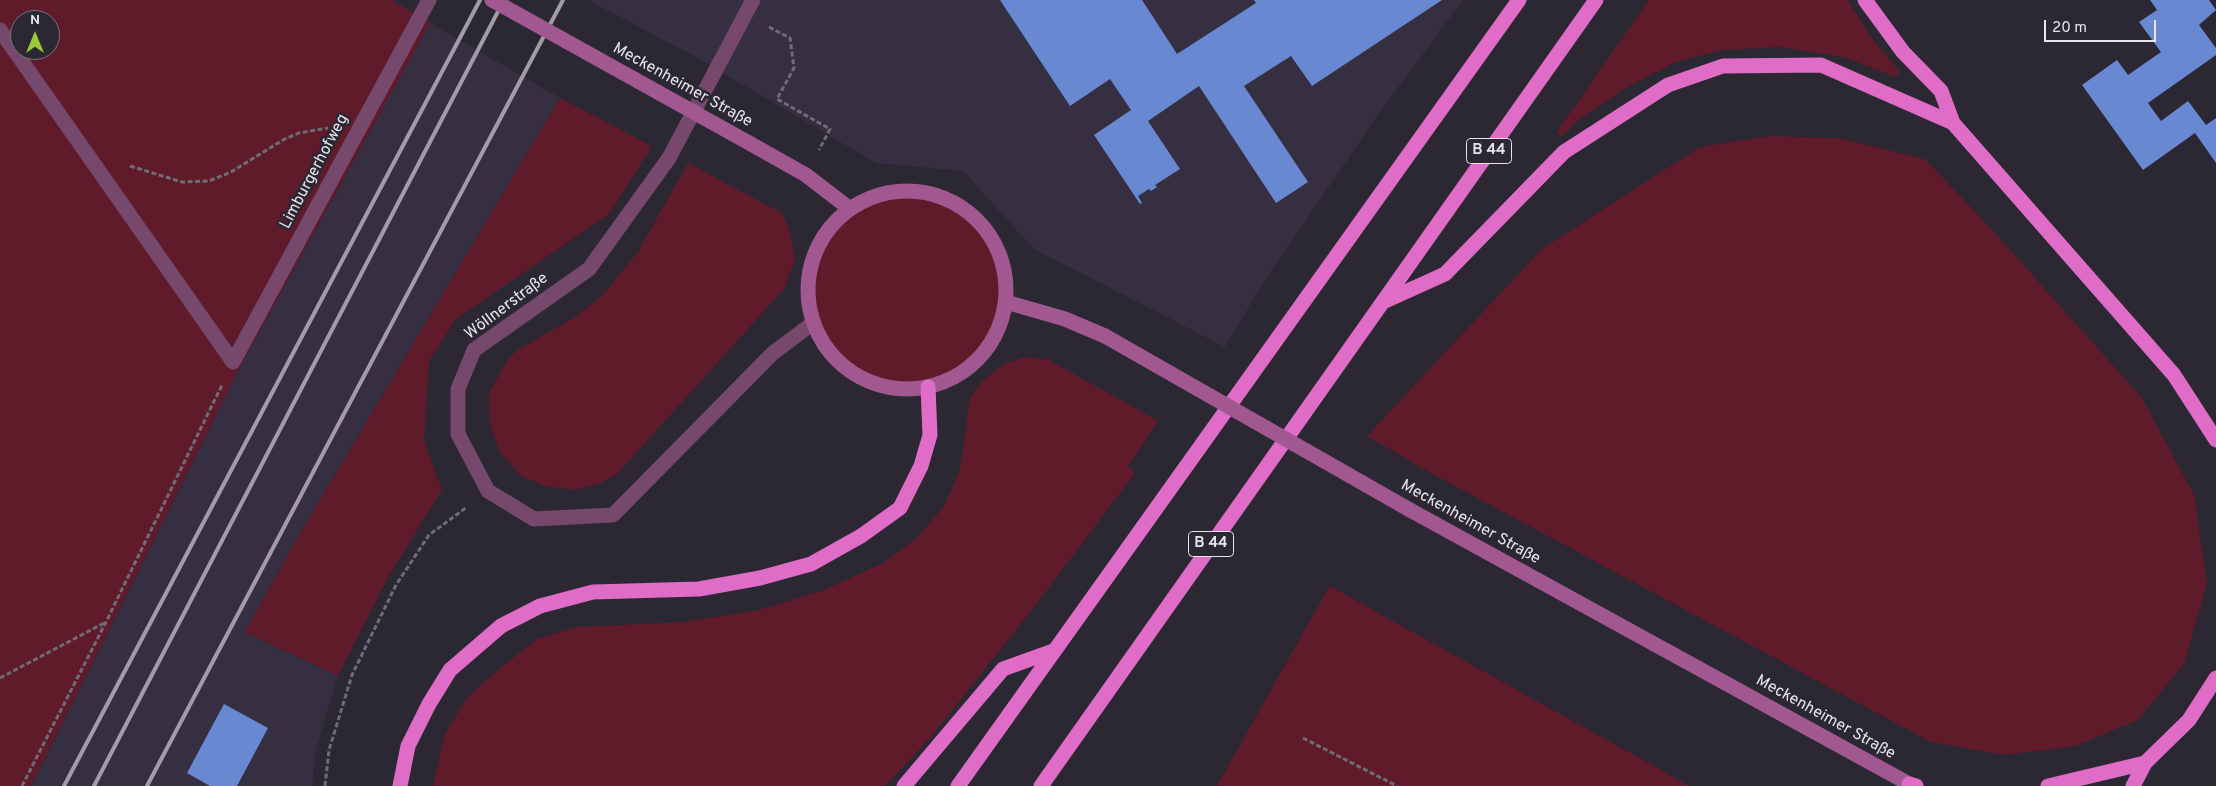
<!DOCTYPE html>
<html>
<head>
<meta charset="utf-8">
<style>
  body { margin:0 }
  #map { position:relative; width:2216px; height:786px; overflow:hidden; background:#2b2733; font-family:Overpass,sans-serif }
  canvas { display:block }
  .north { position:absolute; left:10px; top:10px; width:50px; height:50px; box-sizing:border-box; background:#2b2733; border:1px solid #76737d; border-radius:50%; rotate:0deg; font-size:14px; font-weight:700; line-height:20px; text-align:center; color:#e7e4ec }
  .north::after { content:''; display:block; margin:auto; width:18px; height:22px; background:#98cb36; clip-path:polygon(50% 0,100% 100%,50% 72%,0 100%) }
  .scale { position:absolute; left:2044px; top:20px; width:112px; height:22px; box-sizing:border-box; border:2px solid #e7e4ec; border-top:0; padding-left:6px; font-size:15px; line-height:18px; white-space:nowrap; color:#e7e4ec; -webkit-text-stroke:4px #2b2733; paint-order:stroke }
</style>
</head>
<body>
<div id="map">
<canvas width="2216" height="786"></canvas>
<div class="north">N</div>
<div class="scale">20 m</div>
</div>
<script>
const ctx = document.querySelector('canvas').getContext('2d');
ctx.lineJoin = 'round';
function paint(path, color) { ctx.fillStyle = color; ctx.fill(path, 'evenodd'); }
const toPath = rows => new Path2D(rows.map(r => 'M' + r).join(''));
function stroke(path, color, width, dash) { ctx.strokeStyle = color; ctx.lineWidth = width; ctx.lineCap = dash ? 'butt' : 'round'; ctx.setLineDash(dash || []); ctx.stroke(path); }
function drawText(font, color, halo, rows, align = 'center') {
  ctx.font = font + ' Overpass,sans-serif'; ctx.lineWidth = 5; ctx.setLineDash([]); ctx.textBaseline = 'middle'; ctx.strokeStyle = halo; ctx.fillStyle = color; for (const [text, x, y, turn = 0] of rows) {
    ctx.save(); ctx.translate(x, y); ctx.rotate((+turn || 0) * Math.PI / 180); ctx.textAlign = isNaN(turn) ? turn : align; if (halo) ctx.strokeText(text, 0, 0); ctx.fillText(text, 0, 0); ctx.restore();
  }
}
paint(toPath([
  [588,0,1463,0,1379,113,1262,285,1225,347,1034,249,963,171,876,163,694,56],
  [430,23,560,98,296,540,245,632,338,676,316,749,312,786,31,786,242,363]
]), '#362f41');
paint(toPath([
  [0,0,392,0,430,23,242,363,31,786,0,786],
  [20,20,50,20,50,50,20,50],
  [1649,0,1848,0,1870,36,1900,72,1896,77,1844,57,1779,47,1721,50,1676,62,1627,87,1577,121,1562,136,1556,133],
  [560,98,652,146,609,214,456,319,429,361,424,440,442,490,387,579,338,676,245,632,296,540],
  [1770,136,1838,138,1925,159,1995,233,2142,398,2194,495,2207,583,2184,664,2138,720,2075,746,2005,755,1931,742,1431,473,1367,436,1542,249,1700,147],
  [688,163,782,213,789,229,795,259,784,289,617,474,598,484,574,490,545,486,521,476,500,452,490,424,489,393,506,362,516,351,578,315,603,295,638,252],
  '808 290a99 99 0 1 1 198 0a99 99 0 1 1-198 0Z',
  [1024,357,1049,360,1158,421,1128,466,1135,473,1035,606,931,737,885,786,433,786,445,733,469,696,498,670,537,639,577,627,684,622,759,610,824,590,885,562,919,536,944,506,960,470,970,399,983,380,1003,365],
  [1330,585,1330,586,1690,786,1217,786]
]), '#601b2a');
paint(toPath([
  [1000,0,1142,0,1177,54,1256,3,1254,0,1442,0,1312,86,1291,56,1244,86,1308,182,1276,203,1199,86,1148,121,1180,169,1155,185,1157,187,1151,191,1149,189,1138,196,1142,203,1140,204,1094,135,1131,110,1110,79,1070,106],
  [2150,0,2209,0,2216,10,2199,25,2216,48,2216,55,2148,103,2161,121,2188,101,2206,125,2216,118,2216,163,2195,133,2143,170,2082,85,2117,60,2128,75,2161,52,2139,22,2157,10],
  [224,704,268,728,237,786,210,786,187,773]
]), '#6988d2');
stroke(toPath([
  [769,27,790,38,794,68,777,99,830,129,819,150],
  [130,166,182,182,209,181,231,172,283,140,299,133,328,128],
  [0,678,106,622],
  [1303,738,1397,786],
  [22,786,106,622,222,385],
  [325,786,329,750,352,675,396,585,429,535,467,507]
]), '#706c77', 3, [5, 2.5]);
stroke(toPath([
  [0,30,233,362,429,0]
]), '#76486b', 15);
stroke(toPath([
  [753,0,669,158,589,269,474,350,458,389,458,434,488,491,534,519,613,515,773,353,813,323]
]), '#76486b', 15);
stroke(toPath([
  [751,144,806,175,850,209],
  '808 290a99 99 0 1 1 198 0a99 99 0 1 1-198 0Z',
  [1006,302,1065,319,1105,336],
  [1410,510,1913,786]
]), '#a15790', 15);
stroke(toPath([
  [1865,0,1903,52,1941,91,1953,123,2174,375,2216,440],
  [1383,302,1445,274,1564,152,1668,85,1723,66,1821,65,1953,123],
  [1909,784,1916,786],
  [400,786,408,746,429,704,450,670,501,626,540,606,593,592,699,589,760,578,811,564,861,536,900,508,921,466,930,435,928,387],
  [904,786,1003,669,1053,651],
  [958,786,1519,0],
  [1041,786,1596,0],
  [2048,786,2145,763],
  [2133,786,2145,763,2189,720,2216,678]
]), '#df6cc6', 15);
stroke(toPath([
  [64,786,480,0],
  [94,786,504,0],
  [147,786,563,0]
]), '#a09da7', 4);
stroke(toPath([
  [492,0,751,144],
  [1105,336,1410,510]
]), '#a15790', 15);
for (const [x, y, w] of [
  [1489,151,45],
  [1211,544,45]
]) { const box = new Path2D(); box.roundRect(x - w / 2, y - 12.5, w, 25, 4); ctx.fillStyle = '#2b2733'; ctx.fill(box); stroke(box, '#e7e4ec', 1); }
drawText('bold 15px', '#e7e4ec', null, [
  ["B 44",1489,151],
  ["B 44",1211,544]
]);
drawText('16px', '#e7e4ec', '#2b2733', [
  ["Meckenheimer Straße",682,86,29],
  ["Limburgerhofweg",315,172,-62],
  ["Wöllnerstraße",507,307,-37],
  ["Meckenheimer Straße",1470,523,29],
  ["Meckenheimer Straße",1825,718,29]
]);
</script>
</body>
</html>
